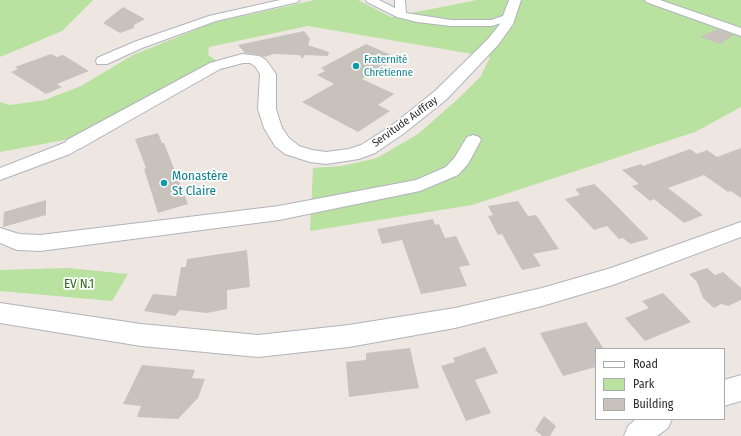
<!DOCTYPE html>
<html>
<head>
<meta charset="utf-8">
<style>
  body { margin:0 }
  #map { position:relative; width:741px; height:436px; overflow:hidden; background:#eee7e1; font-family:"Fira Sans Condensed",sans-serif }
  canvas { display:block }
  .legend { position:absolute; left:595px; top:348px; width:130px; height:72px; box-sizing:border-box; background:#fff; border:1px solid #ababab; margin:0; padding:5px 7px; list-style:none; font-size:12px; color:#2d2d2d }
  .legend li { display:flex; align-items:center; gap:8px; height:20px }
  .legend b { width:20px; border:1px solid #ababab }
</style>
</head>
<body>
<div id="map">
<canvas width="741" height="436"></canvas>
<ul class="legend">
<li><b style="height:5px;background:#fff"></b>Road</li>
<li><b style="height:11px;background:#b9e1a0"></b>Park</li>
<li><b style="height:11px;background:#c7c2bc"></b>Building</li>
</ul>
</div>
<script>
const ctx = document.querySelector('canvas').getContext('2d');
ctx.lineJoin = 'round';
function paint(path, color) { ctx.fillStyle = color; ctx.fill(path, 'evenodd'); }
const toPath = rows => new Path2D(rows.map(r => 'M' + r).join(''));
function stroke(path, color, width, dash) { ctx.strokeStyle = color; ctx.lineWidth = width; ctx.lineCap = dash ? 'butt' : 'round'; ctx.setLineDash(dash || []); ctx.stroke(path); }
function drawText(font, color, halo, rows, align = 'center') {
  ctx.font = font + ' "Fira Sans Condensed",sans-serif'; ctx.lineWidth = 3.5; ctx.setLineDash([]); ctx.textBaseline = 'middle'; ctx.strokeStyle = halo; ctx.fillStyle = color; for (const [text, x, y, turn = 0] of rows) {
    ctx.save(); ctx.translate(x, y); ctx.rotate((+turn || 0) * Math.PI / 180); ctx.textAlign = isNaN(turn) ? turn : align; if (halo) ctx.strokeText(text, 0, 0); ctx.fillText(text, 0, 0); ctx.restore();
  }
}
paint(toPath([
  [0,0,93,0,62,31,0,57],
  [315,0,358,0,391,17,477,0,741,0,741,107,695,132,472,205,310,231,313,168,342,166,377,158,418,134,459,98,481,76,490,57,308,26,209,47,208,55,217,61,75,138,0,152,0,102,10,105,45,100,81,86,133,55,212,23],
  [68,268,128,274,112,301,0,291,0,270]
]), '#b9e1a0');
paint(toPath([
  [123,7,145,19,134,25,134,28,120,33,103,23],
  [717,29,734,35,720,44,700,37],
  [304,31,310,39,308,45,329,52,328,56,304,55,303,59,299,55,274,54,264,57,259,55,245,53,238,45],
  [366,44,398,58,362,79,394,94,378,105,390,111,358,132,302,102,334,84,317,75,325,71,321,68],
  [51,54,57,57,63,55,89,71,57,84,62,87,46,94,11,72,18,69,15,67],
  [158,133,162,143,164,143,188,204,158,213,144,169,146,168,135,139],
  [741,148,741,198,731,191,728,192,704,175,668,188,703,215,684,223,654,199,650,201,632,186,639,184,622,170,641,164,643,166,690,149,697,154,707,150,717,157],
  [594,184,609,198,649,239,630,244,623,238,619,239,607,226,594,230,565,199,580,195,575,189],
  [46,200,46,215,3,227,4,212],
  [518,201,528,216,536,215,559,249,533,254,541,266,522,270,502,234,498,235,488,216,493,215,488,206],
  [433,219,435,225,439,224,445,238,456,236,470,265,459,267,467,286,421,294,402,240,382,244,377,229],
  [247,250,250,287,227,290,227,309,207,313,180,310,175,316,144,311,153,294,176,296,181,267,186,267,187,259],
  [707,268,715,275,723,272,741,288,741,300,728,306,721,304,714,308,703,298,697,282,689,274],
  [663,293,691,322,645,341,625,318,649,308,642,301],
  [586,322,604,349,596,349,596,367,563,376,540,333],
  [485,347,498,373,475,380,491,413,466,421,441,366,455,362,453,358],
  [410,348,419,388,349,397,346,362,366,360,366,353],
  [142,365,195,370,192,378,205,379,198,398,178,419,137,417,141,406,123,404],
  [544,416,556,426,550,436,542,436,535,430]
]), '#c7c2bc');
const street = toPath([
  [280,0,299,0,298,2,216,21,142,48,107,64,97,64,96,61,97,58,134,42,209,16,280,0],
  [366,0,379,0,395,8,395,0,405,0,406,13,451,20,491,20,509,14,513,15,515,17,513,19,492,26,451,26,417,22,397,17,367,2,366,0],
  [645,0,660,0,741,28,741,36,646,2,645,0],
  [473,135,479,137,481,140,468,164,458,175,420,191,279,220,40,251,17,250,0,243,0,228,19,234,40,235,279,206,416,180,446,167,455,157,467,137,473,135],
  [74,139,80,140,82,144,80,148,70,154,0,180,0,168,74,139],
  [741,222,741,237,613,285,542,306,455,328,349,347,258,357,141,346,0,323,0,303,141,324,258,335,349,325,455,308,542,288,611,268,741,222],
  [741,375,741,401,724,406,724,380,741,375],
  [636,419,672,419,668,428,657,436,624,436,628,426,636,419]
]);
const secondary = toPath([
  [509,0,521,0,513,24,498,45,447,99,403,134,375,153,359,159,326,164,310,162,285,154,275,146,264,128,258,109,260,74,255,66,250,63,243,63,220,69,81,148,74,150,67,148,65,144,67,140,210,63,242,54,259,56,266,60,276,74,276,109,282,128,289,138,299,146,312,150,326,152,349,149,361,145,391,126,435,91,488,39,500,24,509,0]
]);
stroke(street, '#b1b3bd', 2);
stroke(secondary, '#b1b3bd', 2);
paint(street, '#fff');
paint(secondary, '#fff');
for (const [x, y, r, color] of [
  [356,66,4,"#0f9aa8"],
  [164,183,4,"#0f9aa8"]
]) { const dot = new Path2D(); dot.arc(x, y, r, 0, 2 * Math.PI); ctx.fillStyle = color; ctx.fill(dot); stroke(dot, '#fff', 1.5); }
drawText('11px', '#0d838f', '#fff', [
  ["Fraternité",364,60],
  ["Chrétienne",364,73]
], 'left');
drawText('11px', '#2d2d2d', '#fff', [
  ["Servitude Auffray",405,122,-36]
]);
drawText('13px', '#0d838f', '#fff', [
  ["Monastère",172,176],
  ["St Claire",172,191]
], 'left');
drawText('13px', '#31691e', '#fff', [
  ["EV N.1",79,284]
]);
</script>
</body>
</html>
